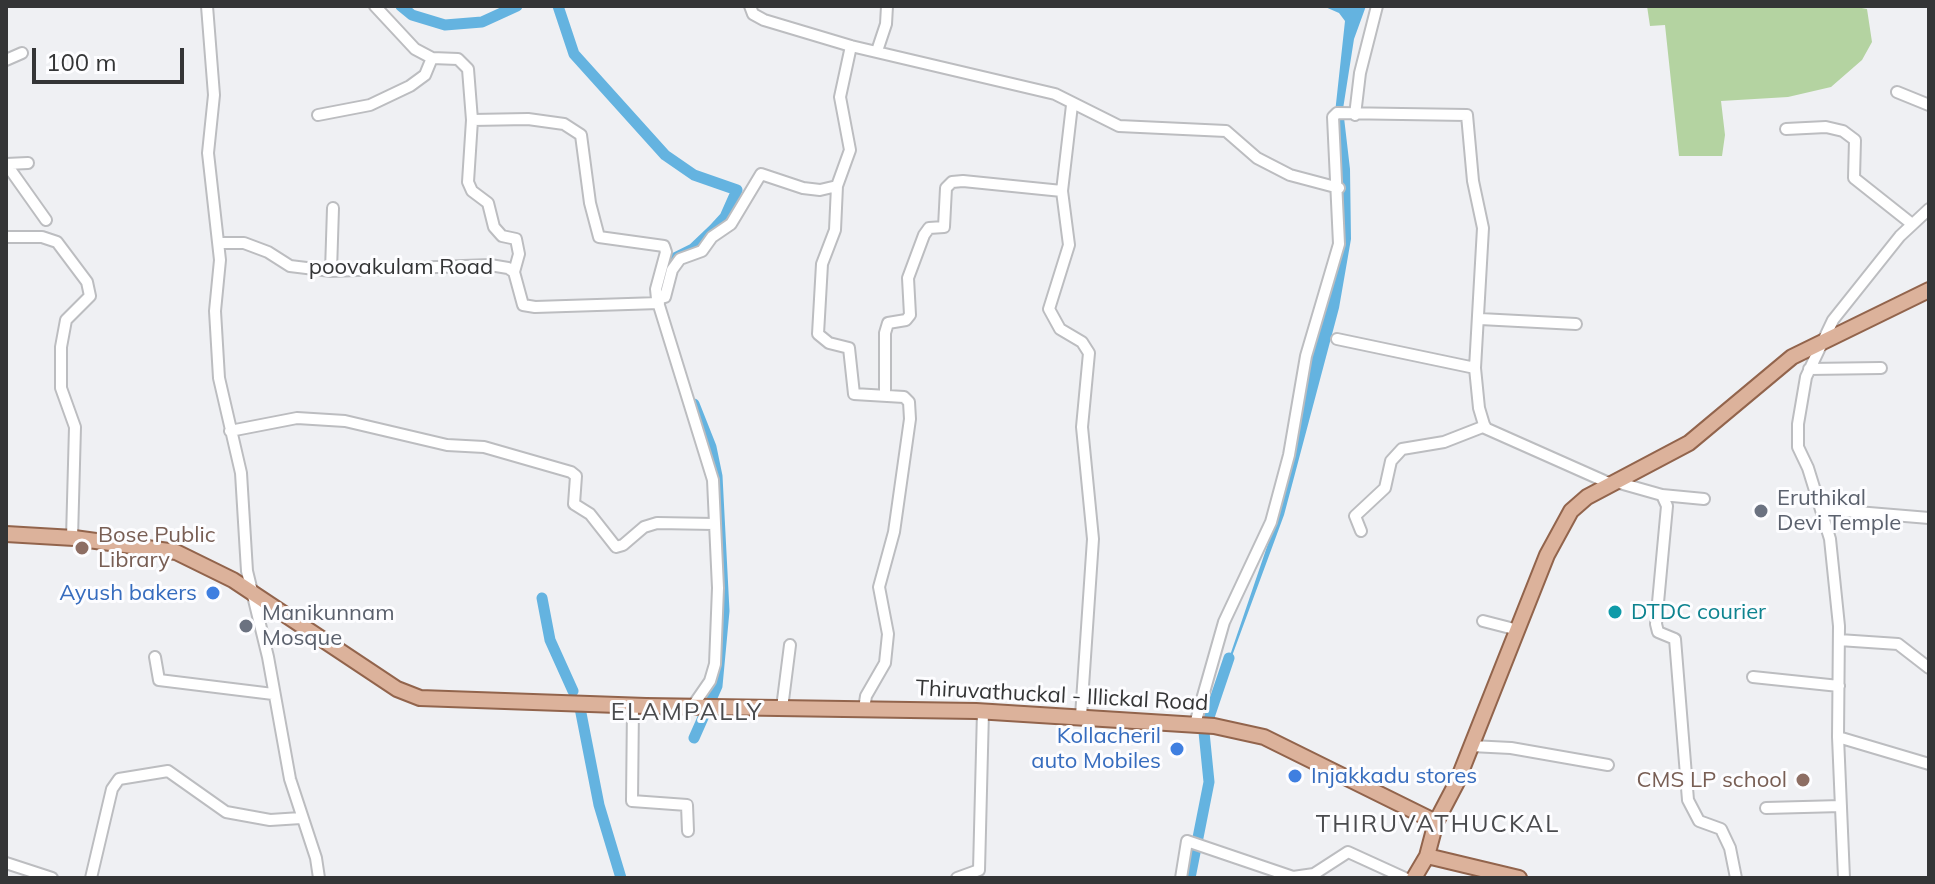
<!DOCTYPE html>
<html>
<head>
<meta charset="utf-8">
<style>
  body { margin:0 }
  #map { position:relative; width:1935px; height:884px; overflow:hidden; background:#eff0f3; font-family:Mulish,sans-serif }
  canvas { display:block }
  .frame { position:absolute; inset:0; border:8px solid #343536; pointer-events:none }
  .scale { position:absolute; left:32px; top:48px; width:152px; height:36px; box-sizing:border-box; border:4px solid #343536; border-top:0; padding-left:10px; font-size:24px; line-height:28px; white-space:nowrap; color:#343536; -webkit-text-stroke:6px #fdfdff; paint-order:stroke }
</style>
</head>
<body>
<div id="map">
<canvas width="1935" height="884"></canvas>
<div class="frame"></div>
<div class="scale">100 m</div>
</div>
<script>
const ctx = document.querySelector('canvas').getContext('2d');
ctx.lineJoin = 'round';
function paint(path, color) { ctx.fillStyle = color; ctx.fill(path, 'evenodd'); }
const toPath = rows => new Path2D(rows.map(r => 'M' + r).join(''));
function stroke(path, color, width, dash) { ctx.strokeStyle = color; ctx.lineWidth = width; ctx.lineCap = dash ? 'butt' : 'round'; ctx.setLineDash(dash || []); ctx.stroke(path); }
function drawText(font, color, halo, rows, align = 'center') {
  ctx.font = font + ' Mulish,sans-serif'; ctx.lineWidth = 6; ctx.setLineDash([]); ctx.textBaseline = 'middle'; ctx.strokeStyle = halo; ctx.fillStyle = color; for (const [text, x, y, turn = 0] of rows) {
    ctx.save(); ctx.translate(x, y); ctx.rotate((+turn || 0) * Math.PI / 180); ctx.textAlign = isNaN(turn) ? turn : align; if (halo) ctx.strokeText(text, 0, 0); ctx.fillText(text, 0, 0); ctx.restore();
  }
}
paint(toPath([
  [1647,6,1851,6,1867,9,1872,42,1862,60,1831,87,1788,97,1721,101,1725,135,1722,156,1679,156,1665,25,1650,26]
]), '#b4d3a1');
paint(toPath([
  [1323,6,1366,6,1354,39,1343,109,1350,169,1351,239,1339,308,1284,515,1204,732,1274,526,1307,367,1340,251,1335,113,1345,21,1339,13]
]), '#64b3e0');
stroke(toPath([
  [401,6,412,15,445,25,482,22,517,6],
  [558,6,574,54,665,155,694,175,737,190,725,217,714,229,693,249,673,259,662,284,663,295],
  [694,404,711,447,717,476,724,611,717,686,694,738],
  [542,598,550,640,573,691],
  [580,708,599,805,621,878],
  [1190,878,1209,782,1204,732,1229,658]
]), '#64b3e0', 11);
const minor = toPath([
  [207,6,214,95,208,153,220,260,215,311,219,378,241,473,247,571,268,657,290,779,316,858,319,878],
  [375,6,415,49,432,58,458,59,468,69,472,120,528,119,564,124,581,135,590,203,599,237,664,246,666,252,656,289,657,299,713,480,718,588,715,664,710,681,692,707],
  [750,6,753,14,764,20,851,46,1055,94,1119,126,1226,131,1257,158,1290,175,1339,188],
  [851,46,840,97,850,150,837,186,835,230,822,264,818,334,829,343,849,348,854,394,904,397,909,402,910,419,894,532,879,587,888,634,885,663,866,696,864,709],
  [877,51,886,24,887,6],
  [6,60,22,53],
  [1897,92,1929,105],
  [1072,105,1062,191,1069,245,1049,309,1060,329,1082,342,1089,353,1082,427,1093,539,1081,716],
  [318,115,370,105,410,86,425,75,432,58],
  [1355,115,1360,73,1377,6],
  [472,120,468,182,472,191,488,203,494,227,502,236,516,239,519,254,514,272],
  [1786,129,1826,127,1843,131,1855,140,1854,178,1912,224],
  [6,164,28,163],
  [7,165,46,220],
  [6,237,42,237,57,242,87,282,90,296,66,320,61,347,61,388,75,427,72,538],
  [219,243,244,243,268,252,290,266,331,271,490,265,508,268,514,272,523,305,535,307,659,303],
  [331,271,333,208],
  [657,299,665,297,672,270,680,259,702,251,712,237,731,224,761,174,803,188,820,190,837,186],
  [1480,319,1576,324],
  [1337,339,1475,368],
  [1809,369,1881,368],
  [885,396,885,333,888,323,906,320,910,315,908,278,924,235,929,228,944,227,946,188,952,182,963,181,1062,191],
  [230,431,297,418,345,421,447,445,484,447,571,472,576,476,574,504,590,514,616,547,623,545,644,527,657,523,714,524],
  [1616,482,1662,495,1667,506,1656,624,1658,632,1675,639,1688,800,1699,821,1721,829,1730,848,1736,878],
  [1662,495,1704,499],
  [1821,509,1929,518],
  [1361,531,1355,516,1385,488,1391,461,1402,449,1444,442,1485,426],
  [1483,621,1518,630],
  [1839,640,1898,644,1929,668],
  [155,657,159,680,273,694],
  [1753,677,1839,686],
  [633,706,632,801,687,805,688,831],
  [782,708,790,645],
  [1195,724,1224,622,1271,522,1289,455,1306,356,1339,244,1333,117,1337,113,1467,115,1473,181,1483,228,1475,368,1479,408,1485,428,1611,484],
  [1838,737,1929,764],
  [1471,746,1511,748,1608,765],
  [1766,808,1841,806],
  [6,863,52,878],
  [91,878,112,789,119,779,168,771,226,812,270,820,301,818],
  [957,878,979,870,983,711],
  [1181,878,1187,841,1293,877,1314,874,1348,852,1405,878],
  [1844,878,1838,737,1839,626,1830,539,1808,468,1798,447,1798,424,1806,377,1833,320,1900,236,1929,209]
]);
const major = toPath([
  [6,534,74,538,176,552,233,580,397,689,420,698,646,706,976,711,1214,726,1264,737,1436,822],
  [1427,856,1519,878],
  [1414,878,1427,856,1436,822,1457,782,1547,555,1571,511,1587,497,1689,443,1792,357,1929,290]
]);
stroke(minor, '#bcbdc0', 14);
stroke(major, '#92644c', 18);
stroke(minor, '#fff', 10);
stroke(major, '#dcb29b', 14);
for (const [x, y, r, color] of [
  [1761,511,8,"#6b7280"],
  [82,548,8,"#8d6e63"],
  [213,593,8,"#3f7fe0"],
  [1615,612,8,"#0f9aa8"],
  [246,626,8,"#6b7280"],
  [1177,749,8,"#3f7fe0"],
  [1295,776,8,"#3f7fe0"],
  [1803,780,8,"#8d6e63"]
]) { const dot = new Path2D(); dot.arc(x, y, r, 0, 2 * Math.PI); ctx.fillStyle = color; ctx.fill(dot); stroke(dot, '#fdfdff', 3); }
drawText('22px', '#343536', '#fdfdff', [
  ["poovakulam Road",401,267],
  ["Thiruvathuckal - Illickal Road",1062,696,3]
]);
drawText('22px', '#5b616d', '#fdfdff', [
  ["Eruthikal",1777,498],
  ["Devi Temple",1777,523],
  ["Manikunnam",262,613],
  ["Mosque",262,638]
], 'left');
drawText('22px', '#785e54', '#fdfdff', [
  ["Bose Public",98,535],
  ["Library",98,560],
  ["CMS LP school",1787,780,"right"]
], 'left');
drawText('22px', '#366cbe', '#fdfdff', [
  ["Ayush bakers",197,593],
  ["Kollacheril",1161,736],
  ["auto Mobiles",1161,761],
  ["Injakkadu stores",1311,776,"left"]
], 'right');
drawText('22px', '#0d838f', '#fdfdff', [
  ["DTDC courier",1631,612]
], 'left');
ctx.letterSpacing = '2px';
drawText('24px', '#4a4b4e', '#fdfdff', [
  ["ELAMPALLY",687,713],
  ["THIRUVATHUCKAL",1438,825]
]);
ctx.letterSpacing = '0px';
</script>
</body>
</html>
